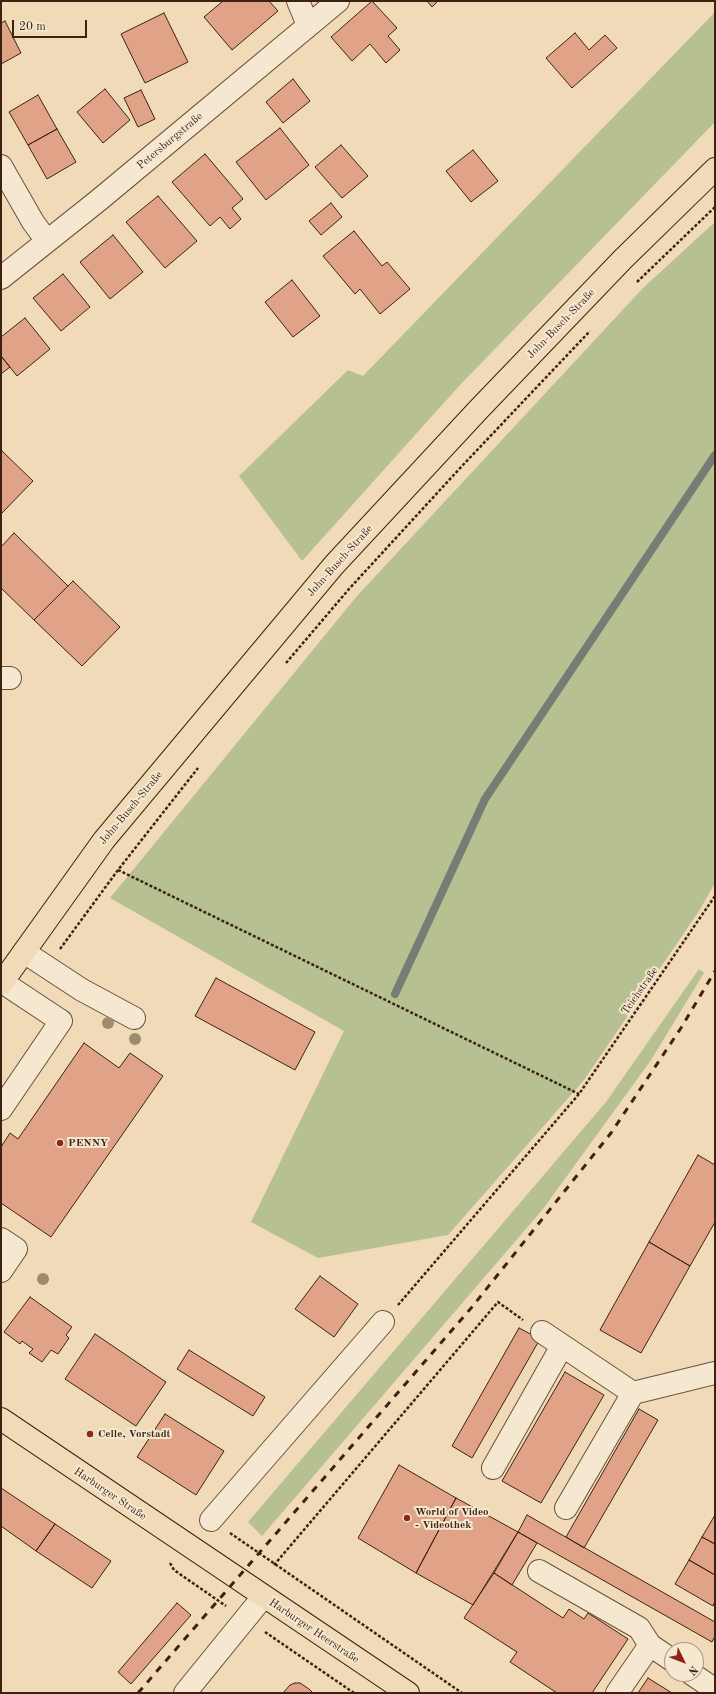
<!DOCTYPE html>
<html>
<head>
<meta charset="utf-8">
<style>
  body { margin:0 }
  #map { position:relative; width:716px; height:1694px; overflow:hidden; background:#f0dab7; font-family:"Old Standard TT",serif }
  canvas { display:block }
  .frame { position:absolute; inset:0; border:2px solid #3c2311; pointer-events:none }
  .north { position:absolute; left:664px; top:1642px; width:40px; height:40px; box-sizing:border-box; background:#f5e7d0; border:1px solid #ab9984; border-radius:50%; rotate:133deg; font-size:11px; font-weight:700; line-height:16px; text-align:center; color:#3c2311 }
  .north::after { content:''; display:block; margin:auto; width:14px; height:18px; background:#8f2418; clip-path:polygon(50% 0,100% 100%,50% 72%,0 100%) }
  .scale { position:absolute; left:12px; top:20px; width:75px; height:18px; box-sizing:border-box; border:2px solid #3c2311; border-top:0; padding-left:5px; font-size:12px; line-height:14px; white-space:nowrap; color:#3c2311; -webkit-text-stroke:3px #f5e7d0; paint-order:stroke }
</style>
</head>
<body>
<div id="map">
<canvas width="716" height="1694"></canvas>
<div class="frame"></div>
<div class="north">N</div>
<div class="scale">20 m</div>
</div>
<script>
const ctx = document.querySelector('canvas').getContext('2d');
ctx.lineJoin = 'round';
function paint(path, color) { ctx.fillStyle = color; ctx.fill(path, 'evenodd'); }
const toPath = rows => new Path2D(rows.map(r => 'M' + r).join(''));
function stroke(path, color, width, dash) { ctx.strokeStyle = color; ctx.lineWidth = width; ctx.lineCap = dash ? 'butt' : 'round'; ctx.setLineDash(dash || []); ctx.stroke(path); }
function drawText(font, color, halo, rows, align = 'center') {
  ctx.font = font + ' "Old Standard TT",serif'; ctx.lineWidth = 4; ctx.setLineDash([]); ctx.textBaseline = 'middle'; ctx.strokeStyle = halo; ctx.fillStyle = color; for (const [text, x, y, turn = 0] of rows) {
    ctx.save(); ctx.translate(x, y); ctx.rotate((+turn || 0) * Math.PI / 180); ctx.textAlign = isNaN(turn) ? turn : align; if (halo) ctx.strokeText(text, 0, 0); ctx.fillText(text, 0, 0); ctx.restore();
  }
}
paint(toPath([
  [715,12,715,122,459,386,302,561,239,476,348,370,363,376],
  [715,222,715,883,699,911,584,1080,448,1235,318,1258,251,1222,344,1031,110,898,357,596,643,288],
  [699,969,704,973,651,1060,543,1209,262,1536,248,1522,606,1102]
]), '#b6c091');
stroke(toPath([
  [395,994,485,799,715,455]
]), '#767d74', 8);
const building = toPath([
  [223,1,269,1,278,11,232,50,204,17,223,1],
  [372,1,397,28,388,36,400,50,386,63,370,44,352,61,331,37,372,1],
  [427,1,438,1,432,7,427,1],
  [164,13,188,62,145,83,121,34,164,13],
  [5,21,21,53,1,64,1,23,5,21],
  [575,33,589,50,605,35,617,48,572,88,546,58,575,33],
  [293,79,310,101,283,123,266,102,293,79],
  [105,89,130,120,103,143,77,112,105,89],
  [141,90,155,119,138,127,124,98,141,90],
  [38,95,57,129,28,145,9,112,38,95],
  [280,128,309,165,266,200,236,162,280,128],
  [57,129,76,162,47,179,28,145,57,129],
  [341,145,368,176,342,198,315,167,341,145],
  [473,150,498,181,471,202,446,171,473,150],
  [205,154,243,199,232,208,241,219,230,229,220,217,210,226,172,182,205,154],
  [158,196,197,241,165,268,126,222,158,196],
  [331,203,342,217,321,235,309,221,331,203],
  [354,231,382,266,387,262,410,289,380,314,360,289,355,294,323,256,354,231],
  [113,235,143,272,110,299,80,262,113,235],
  [63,274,90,307,61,331,33,298,63,274],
  [292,280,320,316,293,337,265,302,292,280],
  [25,318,50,349,17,376,1,356,1,337,25,318],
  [1,356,10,367,1,374,1,356],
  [2,451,33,481,1,514,1,452,2,451],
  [14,533,68,586,34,620,1,588,1,547,14,533],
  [73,581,120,627,82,666,34,620,73,581],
  [216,978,315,1032,295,1070,195,1016,216,978],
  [84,1043,119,1068,130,1053,163,1076,51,1237,1,1203,1,1147,10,1133,18,1139,84,1043],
  [698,1155,715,1165,715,1222,690,1266,649,1242,698,1155],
  [649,1242,690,1266,641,1353,600,1330,649,1242],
  [320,1276,358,1304,334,1337,295,1309,320,1276],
  [30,1297,72,1327,66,1335,69,1338,58,1354,51,1350,42,1362,29,1353,33,1349,22,1341,20,1344,4,1332,30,1297],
  [519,1328,540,1339,472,1458,452,1446,519,1328],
  [95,1334,166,1382,136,1426,65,1379,95,1334],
  [189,1350,265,1397,253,1416,177,1369,189,1350],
  [565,1372,604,1395,541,1503,502,1481,565,1372],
  [639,1409,658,1420,584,1548,566,1537,639,1409],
  [165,1414,224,1451,196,1495,137,1457,165,1414],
  [399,1465,456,1498,416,1573,358,1538,399,1465],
  [1,1488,55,1524,36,1551,1,1526,1,1488],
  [456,1498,518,1532,473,1605,416,1573,456,1498],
  [527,1515,715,1622,715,1636,712,1642,518,1532,527,1515],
  [715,1515,715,1544,702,1537,715,1515],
  [55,1524,111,1561,92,1588,36,1551,55,1524],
  [518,1532,537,1543,512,1585,494,1573,518,1532],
  [702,1537,715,1544,715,1575,689,1560,702,1537],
  [689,1560,715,1575,715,1601,713,1606,675,1584,689,1560],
  [494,1573,563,1618,569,1609,584,1619,588,1613,628,1639,592,1693,557,1693,510,1662,517,1652,464,1618,494,1573],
  [177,1603,191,1615,131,1684,118,1672,177,1603],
  [648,1678,672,1693,638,1693,648,1678],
  [295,1683,300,1683,309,1689,313,1693,283,1693,290,1685,295,1683]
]);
paint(building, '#e0a387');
stroke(building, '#3c2311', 1);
const minor = toPath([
  [298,1,308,25],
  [1,166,33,222,47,241],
  [1,278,99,200,338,1],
  [1,678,10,678],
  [24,952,82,990,134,1018],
  [1,1109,61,1021,2,982],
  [1,1239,16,1249,1,1271],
  [542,1332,633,1393,715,1373],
  [493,1468,562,1346],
  [566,1508,633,1393],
  [211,1520,383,1322],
  [539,1571,639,1628,650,1645],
  [692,1674,714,1689,712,1693],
  [185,1693,263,1597],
  [617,1693,650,1645,672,1660]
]);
const major = toPath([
  [1,984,104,840,334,565,479,409,623,259,715,169],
  [1,1419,408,1693]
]);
stroke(minor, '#69513a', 24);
stroke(major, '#3c2311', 24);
stroke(toPath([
  [637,282,715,207],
  [286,663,349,589,462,466,590,331],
  [118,870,579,1094],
  [60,949,118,870,198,768],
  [398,1305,579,1094,715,896],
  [230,1533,462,1693],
  [170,1563,174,1570,226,1606],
  [274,1565,498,1302,523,1320],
  [265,1632,354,1693]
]), '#3c2311', 2.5, [3, 2]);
stroke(minor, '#f5e7d0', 22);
stroke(major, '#f0dab7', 22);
stroke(toPath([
  [138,1693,472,1307,611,1133,681,1028,715,971]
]), '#3c2311', 3, [7, 7]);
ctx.fillStyle = '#9e8b6d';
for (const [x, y] of [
  [108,1023],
  [135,1039],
  [43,1279]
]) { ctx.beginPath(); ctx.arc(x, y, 6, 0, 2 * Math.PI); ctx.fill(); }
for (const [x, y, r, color] of [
  [60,1143,4,"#8f2418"],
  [90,1434,4,"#8f2418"],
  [407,1518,4,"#8f2418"]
]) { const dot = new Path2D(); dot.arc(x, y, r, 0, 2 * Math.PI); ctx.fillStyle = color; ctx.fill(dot); stroke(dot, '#f5e7d0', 1.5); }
drawText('11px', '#3c2311', '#f5e7d0', [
  ["Petersburgstraße",170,141,-40],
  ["John-Busch-Straße",561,324,-46],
  ["John-Busch-Straße",340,561,-48],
  ["John-Busch-Straße",131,808,-50],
  ["Teichstraße",640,991,-55],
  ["Harburger Straße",110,1494,34],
  ["Harburger Heerstraße",314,1631,34]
]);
drawText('bold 11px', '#3c2311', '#f5e7d0', [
  ["PENNY",68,1143],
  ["Celle, Vorstadt",98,1434],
  ["World of Video",415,1512],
  ["- Videothek",415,1525]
], 'left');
</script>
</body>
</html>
